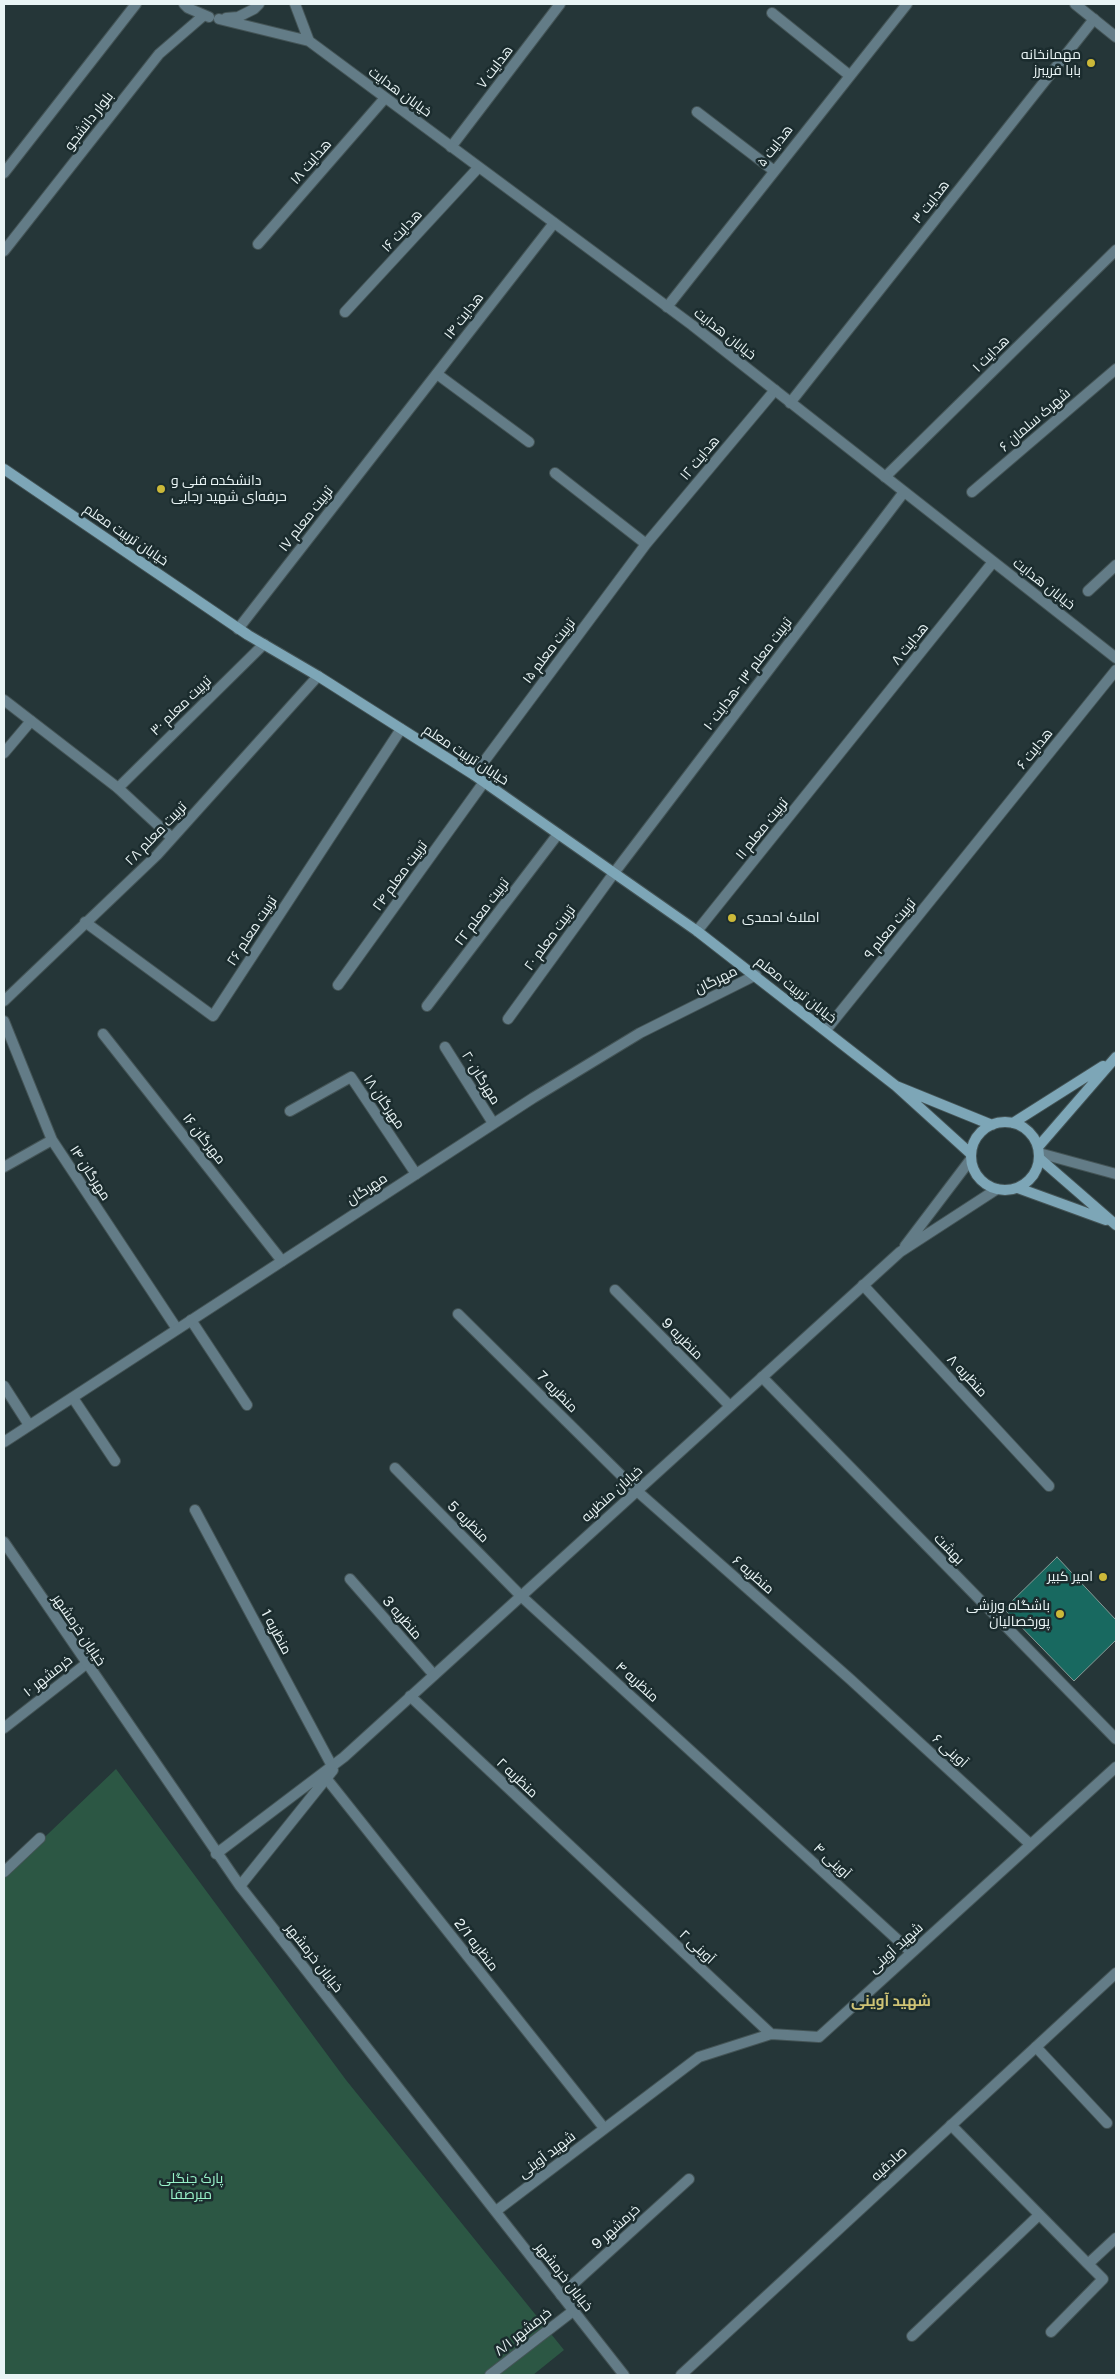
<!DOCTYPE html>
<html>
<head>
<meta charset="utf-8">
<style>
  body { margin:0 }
  #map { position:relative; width:1120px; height:2379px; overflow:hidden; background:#253638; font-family:"Public Sans",sans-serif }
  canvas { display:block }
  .frame { position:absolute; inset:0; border:5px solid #e9f4f5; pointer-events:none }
</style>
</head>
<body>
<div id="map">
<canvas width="1120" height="2379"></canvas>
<div class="frame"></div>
</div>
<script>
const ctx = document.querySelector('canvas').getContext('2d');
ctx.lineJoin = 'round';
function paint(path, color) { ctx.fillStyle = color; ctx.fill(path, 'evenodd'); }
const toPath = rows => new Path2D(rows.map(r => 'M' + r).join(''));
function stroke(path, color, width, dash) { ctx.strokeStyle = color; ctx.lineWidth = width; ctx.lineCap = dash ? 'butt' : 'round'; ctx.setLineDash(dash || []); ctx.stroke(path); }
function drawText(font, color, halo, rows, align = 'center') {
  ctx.font = font + ' "Public Sans",Cairo,sans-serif'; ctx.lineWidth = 5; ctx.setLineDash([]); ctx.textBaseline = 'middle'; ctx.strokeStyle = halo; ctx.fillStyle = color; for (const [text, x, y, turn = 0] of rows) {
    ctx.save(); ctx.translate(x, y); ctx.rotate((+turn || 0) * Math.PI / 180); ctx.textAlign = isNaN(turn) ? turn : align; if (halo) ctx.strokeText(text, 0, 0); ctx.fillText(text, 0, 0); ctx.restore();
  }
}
paint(toPath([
  [116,1769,346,2080,564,2350,533,2375,4,2375,4,1876]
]), '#2c5744');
const building = toPath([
  [1057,1557,1116,1620,1116,1640,1074,1681,1004,1609,1057,1557]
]);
paint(building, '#186960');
stroke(building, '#869a96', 1);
const service = toPath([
  [772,13,849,75],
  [697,112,773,170],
  [258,244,385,98],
  [667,307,907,4],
  [345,312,478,168],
  [437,374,529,442],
  [790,403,1094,19],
  [555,473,646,544],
  [885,477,1116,250],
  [972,492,1116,369],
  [1088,591,1116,565],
  [4,753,31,721],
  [474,775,646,544,775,390],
  [118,788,264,644],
  [85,922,213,1016,401,729],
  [697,931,993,562],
  [338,985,484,782],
  [427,1006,558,834],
  [508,1019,614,873,904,492],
  [4,1021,52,1140,177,1329],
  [826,1030,1116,670],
  [103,1034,282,1261],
  [445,1047,493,1123],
  [290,1111,351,1077,416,1174],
  [4,1167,52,1140],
  [863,1285,1049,1486],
  [615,1290,730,1406],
  [458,1314,637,1491],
  [191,1320,247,1405],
  [4,1386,29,1425],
  [73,1398,115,1461],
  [395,1468,521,1596],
  [195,1510,332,1766],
  [350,1579,434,1675],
  [326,1778,604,2128],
  [4,1872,40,1838],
  [1036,2047,1107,2123],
  [951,2125,1088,2264,1116,2238],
  [561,2295,689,2179],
  [1051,2332,1103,2279,1088,2264],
  [912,2336,1039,2215],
  [490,2375,573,2311]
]);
const minor = toPath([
  [1075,4,1116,37],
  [451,147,560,4],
  [238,629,554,223],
  [4,700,118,788,172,838],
  [4,1001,157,855,318,676],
  [1039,1153,1116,1174],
  [762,1377,1116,1739],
  [4,1442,533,1098,640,1033,756,975],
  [637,1491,850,1679,1030,1844],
  [521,1596,911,1952],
  [410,1696,771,2034],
  [4,1728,86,1664],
  [496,2211,699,2057,771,2034,819,2037,1116,1767],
  [681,2375,1116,1973]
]);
const tertiary = toPath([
  [184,4,188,8,209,17],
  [295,4,309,41],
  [226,18,238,17,254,9,259,4],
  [219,19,309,41,692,325,1116,658],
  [4,173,136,4],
  [4,251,159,54,203,16],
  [905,1246,971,1159],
  [4,1542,240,1886,624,2375],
  [216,1854,344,1757,900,1252,997,1189],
  [240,1886,333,1770]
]);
const secondary = toPath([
  [4,469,248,635,318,676,474,775,697,931,896,1086],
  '971 1156a34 34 0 1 1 68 0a34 34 0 1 1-68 0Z',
  [1013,1123,1103,1066],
  [1038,1147,1116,1057],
  [971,1154,896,1086,992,1125],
  [1039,1158,1116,1225],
  [1018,1188,1106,1220]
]);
stroke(service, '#445456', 12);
stroke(minor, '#445456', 12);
stroke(tertiary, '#445456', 12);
stroke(secondary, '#445456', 12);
stroke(service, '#637c87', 10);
stroke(minor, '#637c87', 10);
stroke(tertiary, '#637c87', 10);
stroke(secondary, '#7da6b7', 10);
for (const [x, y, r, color] of [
  [1091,63,5,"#ccb939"],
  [161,489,5,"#ccb939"],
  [732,918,5,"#ccb939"],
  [1103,1577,5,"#ccb939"],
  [1060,1614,5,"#ccb939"]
]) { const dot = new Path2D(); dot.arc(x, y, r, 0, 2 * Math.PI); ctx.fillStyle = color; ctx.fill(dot); stroke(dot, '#1b2c2e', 2); }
drawText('14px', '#e9f4f5', '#1b2c2e', [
  ["مهمانخانه",1081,55],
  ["بابا فریبرز",1081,71],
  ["دانشکده فنی و",171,481,"left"],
  ["حرفه‌ای شهید رجایی",171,497,"left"],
  ["املاک احمدی",742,918,"left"],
  ["امیر کبیر",1093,1577],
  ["باشگاه ورزشی",1050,1606],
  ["پورخصالیان",1050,1622]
], 'right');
drawText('14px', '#e9f4f5', '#1b2c2e', [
  ["هدایت ۷",495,67,-53],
  ["خیابان هدایت",400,92,36],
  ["بلوار دانشجو",89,121,-52],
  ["هدایت ۵",775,146,-52],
  ["هدایت ۱۸",311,162,-49],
  ["هدایت ۳",931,202,-52],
  ["هدایت ۱۶",402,231,-47],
  ["هدایت ۱۴",464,316,-52],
  ["خیابان هدایت",725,334,38],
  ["هدایت ۱",991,354,-45],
  ["شهرک سلمان ۶",1035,420,-41],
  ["هدایت ۱۲",700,458,-50],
  ["تربیت معلم ۱۷",306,519,-52],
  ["خیابان تربیت معلم",126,535,34],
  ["خیابان هدایت",1044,584,38],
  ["هدایت ۸",910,644,-51],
  ["تربیت معلم ۱۵",549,651,-53],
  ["تربیت معلم ۱۳ -هدایت ۱۰",748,674,-53],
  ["تربیت معلم ۳۰",181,706,-44],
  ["هدایت ۶",1035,749,-51],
  ["خیابان تربیت معلم",466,755,33],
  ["تربیت معلم ۱۱",762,829,-51],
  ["تربیت معلم ۲۸",156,834,-46],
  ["تربیت معلم ۲۴",400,876,-54],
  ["تربیت معلم ۲۲",482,912,-53],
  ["تربیت معلم ۹",890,929,-51],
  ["تربیت معلم ۲۶",252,931,-57],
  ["تربیت معلم ۲۰",550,938,-54],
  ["مهرگان",716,980,-26],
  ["خیابان تربیت معلم",796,990,38],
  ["مهرگان ۲۰",481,1078,58],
  ["مهرگان ۱۸",384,1102,56],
  ["مهرگان ۱۶",204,1139,52],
  ["مهرگان ۱۴",90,1173,57],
  ["مهرگان",367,1189,-33],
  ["منظریه 9",682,1339,45],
  ["منظریه ۸",967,1376,47],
  ["منظریه 7",557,1392,45],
  ["خیابان منظریه",612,1494,-42],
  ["منظریه 5",468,1522,45],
  ["بهشت",949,1549,46],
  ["منظریه ۶",753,1575,41],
  ["منظریه 3",402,1618,49],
  ["خیابان خرمشهر",79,1630,56],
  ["منظریه 1",276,1632,62],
  ["خرمشهر ۱۰",48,1676,-38],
  ["منظریه ۴",637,1682,42],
  ["آوینی ۶",950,1751,42],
  ["منظریه ۲",517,1778,43],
  ["آوینی ۴",832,1861,43],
  ["منظریه 2/1",476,1945,52],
  ["آوینی ۲",697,1947,43],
  ["شهید آوینی",896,1948,-42],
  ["خیابان خرمشهر",314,1958,52],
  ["شهید آوینی",547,2155,-37],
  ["صادقیه",889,2164,-43],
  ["خرمشهر 9",616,2227,-42],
  ["خیابان خرمشهر",564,2277,52],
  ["خرمشهر ۸/۱",523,2332,-38]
]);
drawText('14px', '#99f3ca', '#1b2c2e', [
  ["پارک جنگلی",191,2179],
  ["میرصفا",191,2195]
]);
drawText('bold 15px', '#cfc375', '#1b2c2e', [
  ["شهید آوینی",891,2001]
]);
</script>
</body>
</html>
